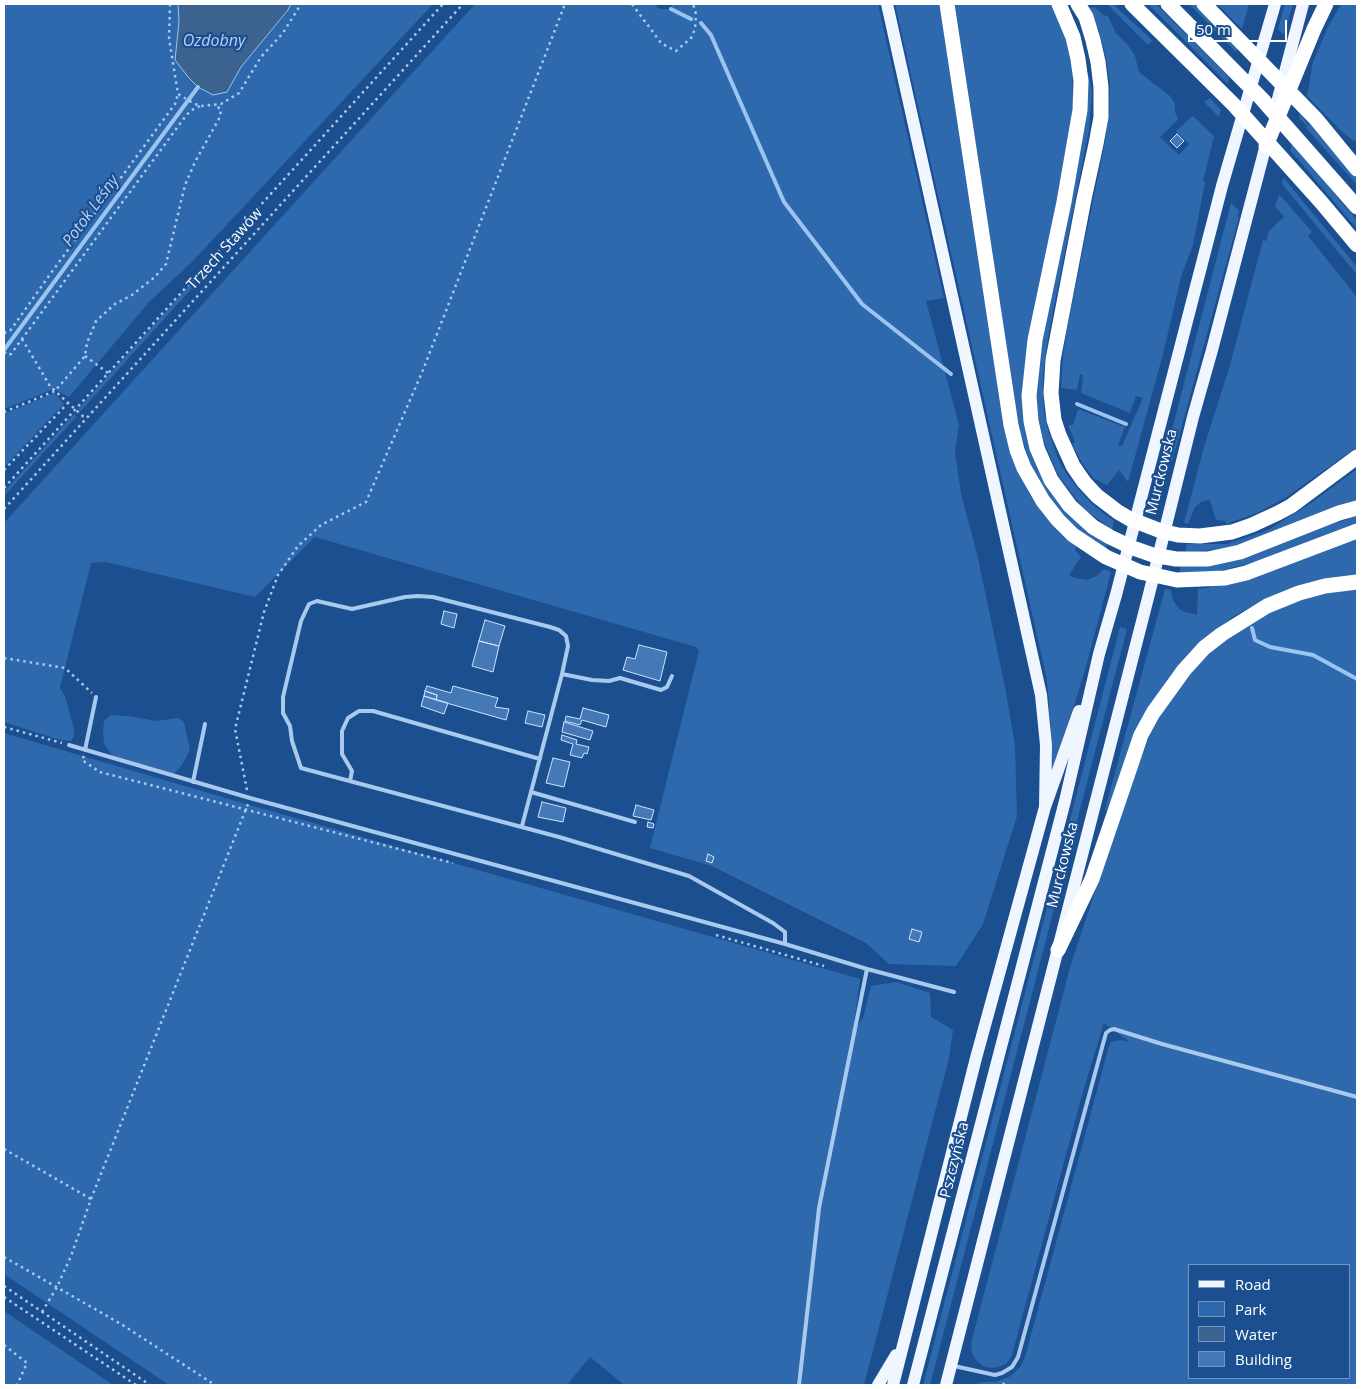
<!DOCTYPE html>
<html>
<head>
<meta charset="utf-8">
<style>
  body { margin:0 }
  #map { position:relative; width:1361px; height:1389px; overflow:hidden; background:#1b4f8f; font-family:"Open Sans",sans-serif }
  canvas { display:block }
  .frame { position:absolute; inset:0; border:5px solid #fff; pointer-events:none }
  .legend { position:absolute; left:1188px; top:1264px; width:162px; height:115px; box-sizing:border-box; background:#1b4f8f; border:1px solid #7695bc; margin:0; padding:6px 9px; list-style:none; font-size:15px; color:#fff }
  .legend li { display:flex; align-items:center; gap:10px; height:25px }
  .legend b { width:25px; border:1px solid #7695bc }
  .scale { position:absolute; left:1188px; top:20px; width:99px; height:22px; box-sizing:border-box; border:2px solid #fff; border-top:0; padding-left:6px; font-size:15px; line-height:18px; white-space:nowrap; color:#fff; -webkit-text-stroke:4px #1b4f8f; paint-order:stroke }
</style>
</head>
<body>
<div id="map">
<canvas width="1361" height="1389"></canvas>
<div class="frame"></div>
<ul class="legend">
<li><b style="height:6px;background:#f0f6ff"></b>Road</li>
<li><b style="height:14px;background:#2e69ad"></b>Park</li>
<li><b style="height:14px;background:#3c6290"></b>Water</li>
<li><b style="height:14px;background:#4478b7"></b>Building</li>
</ul>
<div class="scale">50 m</div>
</div>
<script>
const ctx = document.querySelector('canvas').getContext('2d');
ctx.lineJoin = 'round';
function paint(path, color) { ctx.fillStyle = color; ctx.fill(path, 'evenodd'); }
const toPath = rows => new Path2D(rows.map(r => 'M' + r).join(''));
function stroke(path, color, width, dash) { ctx.strokeStyle = color; ctx.lineWidth = width; ctx.lineCap = dash ? 'butt' : 'round'; ctx.setLineDash(dash || []); ctx.stroke(path); }
function drawText(font, color, halo, rows, align = 'center') {
  ctx.font = font + ' "Open Sans",sans-serif'; ctx.lineWidth = 4.5; ctx.setLineDash([]); ctx.textBaseline = 'middle'; ctx.strokeStyle = halo; ctx.fillStyle = color; for (const [text, x, y, turn = 0] of rows) {
    ctx.save(); ctx.translate(x, y); ctx.rotate((+turn || 0) * Math.PI / 180); ctx.textAlign = isNaN(turn) ? turn : align; if (halo) ctx.strokeText(text, 0, 0); ctx.fillText(text, 0, 0); ctx.restore();
  }
}
paint(toPath([
  [4,4,178,4,179,22,175,60,227,92,241,67,288,11,291,4,433,4,192,262,149,302,69,397,54,389,4,409],
  [475,4,653,4,660,9,671,9,672,4,878,4,944,298,926,301,959,425,955,452,961,494,977,554,1005,687,1015,745,1017,816,983,924,956,966,889,964,866,943,712,866,650,848,699,651,696,647,315,537,255,597,106,562,91,563,60,688,65,696,74,729,74,736,71,741,60,740,4,722,4,523],
  [895,4,941,4,1018,470,1030,494,1041,511,1062,535,1076,547,1075,550,1081,557,1069,575,1075,578,1087,580,1098,575,1104,569,1111,572,1084,674,1054,768,1051,771,1051,730,1047,680],
  [955,4,1051,4,1064,31,1072,66,1073,104,1068,146,1028,344,1022,393,1030,447,1108,543,1106,550,1075,528,1050,499,1032,469,1021,435,1015,404],
  [1107,4,1113,4,1152,40,1151,43,1147,44],
  [1148,4,1156,4,1229,77,1228,84],
  [1189,4,1195,4,1238,46,1236,52],
  [1217,4,1249,4,1242,29],
  [1285,4,1293,4,1284,35,1278,29],
  [1341,4,1357,4,1357,141,1354,141,1342,132,1307,96,1313,62,1327,29],
  [1095,7,1103,15,1108,16,1116,33,1128,45,1135,56,1139,72,1170,96,1175,104,1175,112,1178,119,1160,137,1179,155,1189,144,1176,131,1193,116,1214,136,1203,181,1205,182,1193,245,1181,277,1163,354,1128,482,1119,470,1107,485,1096,479,1095,480,1082,463,1072,444,1075,442,1068,425,1073,425,1078,409,1125,427,1118,445,1122,446,1143,398,1136,396,1130,413,1081,393,1083,375,1080,374,1077,390,1061,388,1063,356,1067,328,1105,142,1109,112,1110,85,1106,58,1099,31,1089,8],
  [1089,75,1092,92,1089,130,1048,338,1043,377,1043,395,1044,412,1049,433,1058,459,1067,475,1080,491,1093,505,1114,521,1112,530,1083,508,1058,475,1043,440,1038,417,1036,397,1041,348,1087,76],
  [1210,98,1221,110,1219,117,1204,102],
  [1300,112,1308,125,1310,123,1357,177,1357,185,1306,128,1307,126,1299,118],
  [1292,144,1357,220,1357,229,1290,150],
  [1283,177,1357,267,1357,275,1282,184],
  [1279,194,1312,232,1308,236,1357,297,1357,447,1285,498,1257,513,1226,524,1225,521,1216,520,1210,500,1208,500,1201,502,1195,507,1188,524,1184,523,1204,447,1230,365,1263,240,1266,241,1269,231,1284,217,1275,206],
  [1231,203,1239,210,1237,216,1239,217,1172,462,1164,460],
  [197,277,200,280,183,298,81,411,78,409],
  [54,393,64,404,4,467,4,414],
  [74,414,76,417,4,496,4,492],
  [1357,469,1357,501,1242,544,1213,550,1185,552,1187,544,1227,544,1268,530,1311,503],
  [1357,516,1357,523,1258,561,1216,572,1179,573,1181,565,1244,558,1317,529],
  [1357,537,1357,575,1310,583,1268,598,1236,615,1215,630,1190,652,1170,676,1152,703,1106,812,1105,809,1165,589,1171,590,1172,598,1179,609,1185,612,1197,615,1198,589,1209,588,1210,586,1224,584],
  [1357,588,1357,1385,973,1385,981,1382,996,1382,1011,1376,1020,1367,1025,1357,1109,1046,1111,1042,1120,1040,1130,1042,1104,1023,1084,1088,1012,1355,1007,1363,999,1367,991,1368,983,1366,976,1360,972,1353,971,1343,1071,964,1129,790,1152,730,1178,687,1214,648,1260,616,1311,596],
  [1190,1265,1350,1265,1350,1378,1190,1378],
  [1120,627,1127,629,930,1385,923,1385],
  [111,715,128,716,157,721,178,718,184,722,190,750,182,765,174,774,169,774,113,756,104,744,103,732,104,721],
  [4,733,236,801,860,979,853,1031,863,1018,871,986,896,982,930,993,931,1017,953,1030,949,1058,864,1385,624,1385,590,1357,567,1385,169,1385,4,1274],
  [4,1311,113,1385,4,1385]
]), '#2e69ad');
const water = toPath([
  [178,4,291,4,288,10,241,67,227,92,213,95,198,87,189,78,175,60,179,22,178,4]
]);
paint(water, '#3c6290');
stroke(water, '#9cc4f0', 1);
stroke(toPath([
  [671,9,691,19],
  [701,23,711,35,784,202,862,304,951,374],
  [4,350,198,87],
  [1077,404,1126,424],
  [1252,628,1255,640,1270,647,1313,655,1357,679]
]), '#9cc4f0', 4);
const building = toPath([
  [1177,134,1184,141,1177,148,1170,141,1177,134],
  [444,611,457,614,454,628,441,624,444,611],
  [485,620,505,626,499,646,479,641,485,620],
  [479,641,499,646,493,672,472,666,479,641],
  [639,645,667,652,660,681,623,670,627,657,635,659,639,645],
  [427,686,451,693,453,686,498,698,495,707,509,709,506,720,436,700,437,695,425,691,427,686],
  [425,691,437,695,436,700,424,696,425,691],
  [424,696,448,703,444,714,421,706,424,696],
  [583,708,609,715,606,727,582,720,580,725,565,721,566,716,580,719,583,708],
  [528,711,545,715,542,727,525,723,528,711],
  [564,722,593,731,590,740,562,732,564,722],
  [562,735,577,740,576,744,589,747,587,754,584,753,582,758,570,755,573,744,561,740,562,735],
  [553,758,570,762,564,787,546,783,553,758],
  [542,802,566,808,563,822,538,817,542,802],
  [636,805,654,810,651,820,633,816,636,805],
  [648,822,654,824,653,828,647,827,648,822],
  [708,854,714,857,712,863,706,861,708,854],
  [912,929,922,932,919,942,909,939,912,929]
]);
paint(building, '#4478b7');
stroke(building, '#cfe3fa', 1);
stroke(toPath([
  [170,4,169,38,178,94,193,103,200,106,221,104,239,93,261,57,283,33,301,4],
  [632,4,661,43,676,51,691,38,695,29,696,14,693,4],
  [4,333,10,331,51,273,175,104,178,94],
  [22,339,50,386,55,391,85,356,87,343,96,321,115,304,132,295,155,277,166,264,185,185,195,162,220,117,221,109,214,105],
  [4,352,8,355,11,354,182,121,190,111,200,106],
  [85,356,108,373],
  [4,412,55,391,86,419],
  [4,470,68,403],
  [4,488,443,4],
  [4,509,463,4],
  [4,658,65,668,92,693],
  [4,727,62,743],
  [84,756,82,760,100,772,453,863],
  [247,790,235,729,264,612,278,575,298,546,321,525,366,502,423,370,565,4],
  [716,935,824,966],
  [4,1149,91,1199],
  [4,1257,121,1324,215,1385],
  [4,1286,150,1385],
  [4,1297,136,1385],
  [42,1312,57,1287,71,1256,91,1199,248,804],
  [4,1345,27,1363,17,1385],
  [1003,1385,1005,1380]
]), '#a9c9ee', 2.5, [2.5, 4]);
stroke(toPath([
  [562,674,592,680,609,681,620,678,661,690,667,687,672,676],
  [69,745,250,798,785,944,867,969,954,992],
  [85,750,96,697],
  [350,781,352,771,342,754,342,731,348,718,359,711,373,711,540,759],
  [193,782,205,724],
  [531,792,635,822],
  [522,826,562,674,568,646,566,636,559,630,550,627,433,597,418,596,405,597,352,609,317,601,309,604,301,621,283,697,283,713,290,726,292,741,301,768,559,837,689,876,773,923,785,932,785,944],
  [954,1366,995,1375,1002,1373,1012,1367,1018,1357,1103,1044,1106,1033,1110,1030,1114,1029,1162,1044,1357,1097],
  [799,1385,819,1208,867,969]
]), '#a9c9ee', 4);
stroke(toPath([
  [887,4,1041,695,1046,745,1045,807],
  [1275,110,1303,4],
  [878,1385,896,1355],
  [893,1385,976,1058,1045,807,1079,711],
  [913,1385,1065,801,1099,654,1116,595,1222,186,1275,4],
  [946,1385,1149,594,1193,417,1212,350,1268,137]
]), '#f0f6ff', 12);
stroke(toPath([
  [947,4,1011,425,1017,450,1024,468,1043,501,1058,520,1073,535,1106,557,1140,572,1177,580,1225,578,1246,573,1357,531],
  [1059,4,1073,37,1078,59,1081,81,1080,110,1064,202,1035,340,1029,396,1031,421,1037,448,1051,480,1070,506,1093,527,1110,537,1133,548,1153,555,1176,559,1208,559,1240,552,1339,513,1357,508],
  [1078,4,1086,17,1093,40,1098,62,1101,87,1101,117,1096,144,1084,199,1053,360,1051,393,1054,420,1059,435,1073,466,1084,482,1097,496,1118,512,1130,519,1161,531,1178,535,1200,536,1232,532,1252,525,1278,513,1291,506,1357,457],
  [1132,4,1234,105,1321,202,1357,245],
  [1168,4,1261,98,1357,207],
  [1204,4,1316,119,1357,169],
  [1266,146,1314,29,1326,4],
  [1058,950,1092,879,1141,735,1153,713,1184,670,1204,648,1222,634,1267,606,1299,593,1325,586,1357,582]
]), '#fff', 15);
drawText('15px', '#fff', '#1b4f8f', [
  ["Trzech Stawów",225,249,-48],
  ["Murckowska",1162,472,-76],
  ["Murckowska",1063,865,-76],
  ["Pszczyńska",955,1160,-76]
]);
drawText('italic 16px', '#b5d3f5', '#1b4f8f', [
  ["Ozdobny",214,41],
  ["Potok Leśny",91,211,-54]
]);
</script>
</body>
</html>
